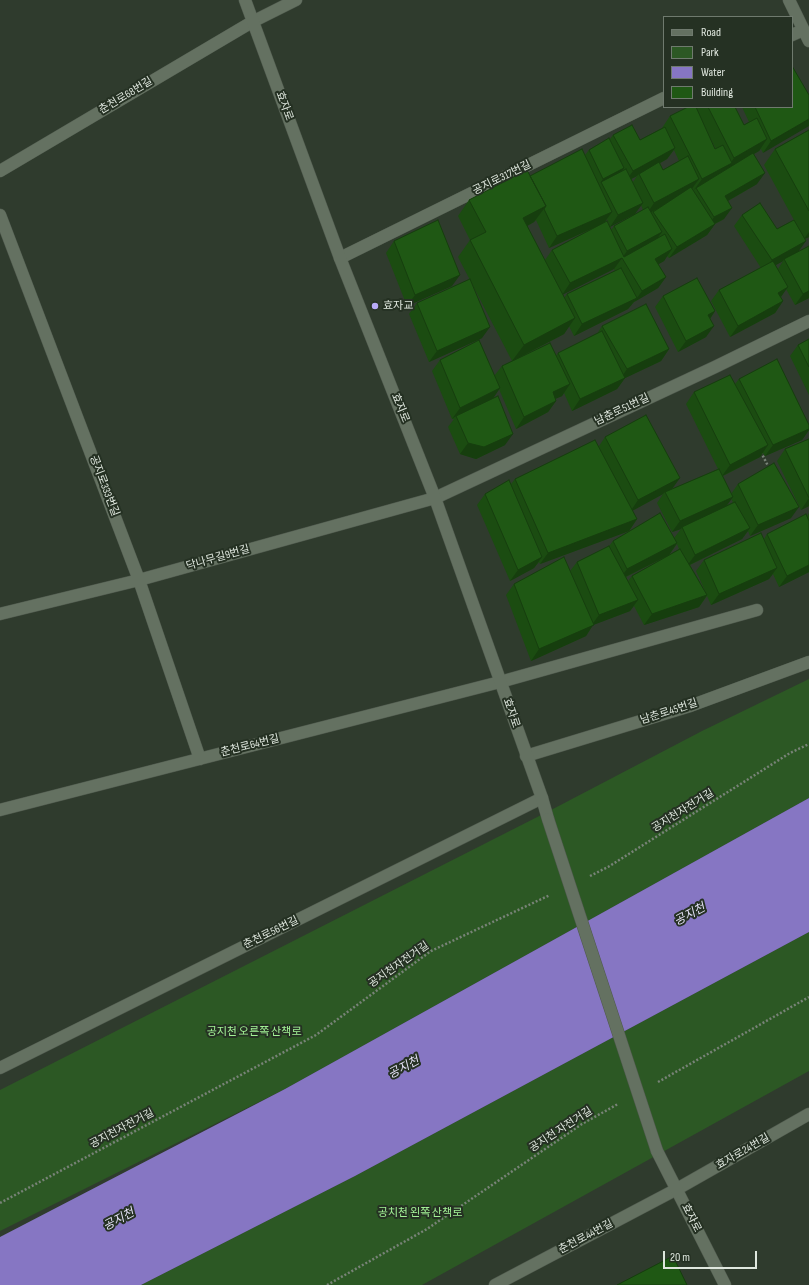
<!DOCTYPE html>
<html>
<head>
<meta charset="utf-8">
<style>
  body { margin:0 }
  #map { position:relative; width:809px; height:1285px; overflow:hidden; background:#2f3b2d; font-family:"Sofia Sans Condensed",sans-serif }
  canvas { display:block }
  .legend { position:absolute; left:663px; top:16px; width:130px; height:92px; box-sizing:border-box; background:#253123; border:1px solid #6f7a6e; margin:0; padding:5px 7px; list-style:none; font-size:12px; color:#dfe7de }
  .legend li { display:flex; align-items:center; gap:8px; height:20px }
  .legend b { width:20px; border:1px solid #6f7a6e }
  .scale { position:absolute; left:663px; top:1251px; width:94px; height:18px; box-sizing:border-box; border:2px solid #dfe7de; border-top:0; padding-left:5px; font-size:12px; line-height:14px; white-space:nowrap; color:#dfe7de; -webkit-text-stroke:3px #253123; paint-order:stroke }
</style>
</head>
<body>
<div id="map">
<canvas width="809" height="1285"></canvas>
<ul class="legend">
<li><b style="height:5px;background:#647161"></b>Road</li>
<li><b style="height:11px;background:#2c5824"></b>Park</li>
<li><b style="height:11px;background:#8676c3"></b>Water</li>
<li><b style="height:11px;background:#1f5814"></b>Building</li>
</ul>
<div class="scale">20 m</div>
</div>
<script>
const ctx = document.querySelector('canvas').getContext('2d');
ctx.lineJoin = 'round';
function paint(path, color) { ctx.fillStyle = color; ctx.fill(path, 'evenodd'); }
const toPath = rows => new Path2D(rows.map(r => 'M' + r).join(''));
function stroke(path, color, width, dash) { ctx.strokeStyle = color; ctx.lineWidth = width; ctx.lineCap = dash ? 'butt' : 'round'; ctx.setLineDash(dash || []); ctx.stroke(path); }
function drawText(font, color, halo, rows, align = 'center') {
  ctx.font = font + ' "Sofia Sans Condensed","Noto Sans KR",sans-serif'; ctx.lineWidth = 4; ctx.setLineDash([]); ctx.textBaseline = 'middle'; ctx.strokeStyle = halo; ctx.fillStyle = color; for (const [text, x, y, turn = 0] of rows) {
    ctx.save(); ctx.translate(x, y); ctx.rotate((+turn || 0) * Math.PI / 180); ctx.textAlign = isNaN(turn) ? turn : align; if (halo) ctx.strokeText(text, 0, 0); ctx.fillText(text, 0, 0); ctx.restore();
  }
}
paint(toPath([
  [809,679,809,798,285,1089,0,1231,0,1090,551,810,702,731],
  [809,932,809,1071,422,1285,141,1285,355,1176]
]), '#2c5824');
paint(toPath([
  [809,798,809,932,355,1176,141,1285,0,1285,0,1237,285,1089]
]), '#8676c3');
const service = toPath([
  [500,682,757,610]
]);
const minor = toPath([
  [789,0,809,41],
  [792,35,803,30],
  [0,171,252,22,296,0],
  [0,215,139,580,200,759],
  [340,258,664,98],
  [0,614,139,580,435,498,715,367,809,321],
  [526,756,690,706,809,662],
  [0,810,500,682],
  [0,1068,542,798],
  [495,1285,677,1189,809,1114]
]);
const tertiary = toPath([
  [245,0,340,258,435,498,542,798,548,819],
  [657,1151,725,1285]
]);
stroke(service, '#4f594d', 13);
stroke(minor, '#4f594d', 13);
stroke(tertiary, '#4f594d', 13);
stroke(toPath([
  [761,452,768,466],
  [590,876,608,867,790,753,809,744],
  [658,1082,809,997],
  [0,1203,316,1035,431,951,550,895],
  [327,1285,427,1229,582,1124,618,1104]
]), '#788377', 2.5, [2, 2]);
stroke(service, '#647161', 12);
stroke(minor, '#647161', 12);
stroke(tertiary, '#647161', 12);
const tertiaryBridge = toPath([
  [548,819,657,1151]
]);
stroke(tertiaryBridge, '#4f594d', 13, []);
stroke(tertiaryBridge, '#647161', 12);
paint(toPath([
  [809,95,763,153,761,149,759,151,754,154,757,184,728,201,724,219,715,224,707,235,669,258,667,256,664,261,658,264,666,277,658,288,634,302,628,309,574,336,569,326,564,334,519,358,556,356,558,353,597,334,602,326,669,349,661,361,625,378,617,389,572,411,564,393,562,396,555,399,556,401,548,412,516,429,499,389,492,399,505,445,476,459,460,454,448,427,454,419,452,419,432,371,440,360,494,376,502,366,512,361,458,257,470,240,458,216,469,200,530,176,585,155,589,150,610,139,613,135,640,140,662,128,670,116,688,107,735,107,744,125,749,122,742,107,792,107],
  [706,130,716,149,715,149],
  [674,150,679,161,663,170,660,163,667,159],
  [637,176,633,182,631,179],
  [641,205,643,210,614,226,611,230,604,222,607,219,610,227],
  [536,220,549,248,596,227,552,250,545,260,527,226,534,222],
  [614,269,615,271,567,294,564,298,563,294],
  [809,130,809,237,805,239,798,251,809,298,795,305,786,289,781,297,783,301,775,313,730,337,711,301,719,290,761,268,734,226,742,215,777,229,794,220,764,165,775,149],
  [783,261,778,269,775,265],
  [394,241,452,286,407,306,386,253],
  [663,296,715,311,710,319,706,337,678,352,655,307],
  [417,303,482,338,429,362,409,314],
  [809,339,809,395,790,356,798,345],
  [739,379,809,425,809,430,802,440,765,456,763,453,760,457,723,476,731,494,738,484,791,518,750,536,748,531,742,539,690,565,706,593,696,571,704,560,764,539,767,534,807,516,809,513,809,572,779,587,773,574,769,579,711,605,707,596,699,607,644,625,634,606,630,611,593,625,586,636,531,661,506,595,514,584,570,571,577,562,609,546,613,541,674,538,681,529,672,532,657,503,663,494,632,511,637,519,629,531,540,564,539,562,534,568,510,581,477,505,485,494,511,484,515,479,599,446,605,437,672,489,718,469,686,404,694,392,735,384],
  [731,499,733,502,726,506],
  [677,544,679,549,632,576,628,581,626,577,669,555],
  [809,439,809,506,801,510,777,461,785,449]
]), '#1b4c11');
paint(toPath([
  [809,119,809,126,763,153,771,141],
  [767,139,759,151,728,168,696,188,694,190,702,179,730,164,734,158],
  [675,148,667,159,639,175,639,174,637,176,625,182,633,171],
  [624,168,616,180,601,182,603,179],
  [765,173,757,184,717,207,725,196],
  [699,179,691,190,646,215,654,203],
  [643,203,635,214,610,227,618,215],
  [546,206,534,222,512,234,523,218],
  [732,208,724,219,706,228,714,217],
  [612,212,604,223,549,248,557,236],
  [715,224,707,235,669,258,677,247],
  [662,232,654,243,622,258,614,269,562,295,570,283,622,258,627,251],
  [809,232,809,237,804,239],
  [806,241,798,252,784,259,783,261,764,272,772,260],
  [672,249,664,261,647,271,655,259],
  [460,275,452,286,407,306,415,295],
  [666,277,658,288,634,302,642,291],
  [788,287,780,298,778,293],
  [809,291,809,298,795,305,803,294],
  [637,298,628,309,574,336,582,324],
  [783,301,775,313,730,337,738,326],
  [715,311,707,323,708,315],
  [575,318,564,334,512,361,524,345],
  [714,326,706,337,678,352,686,341],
  [490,327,482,338,429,362,437,351],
  [669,349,661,361,625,378,617,389,572,411,580,399,619,381,627,369],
  [570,384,562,396,545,403,553,392],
  [500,388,492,400,456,416,452,419,460,408],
  [556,401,548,412,516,429,524,417],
  [809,429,809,430,802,440,765,456,773,445],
  [513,434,505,445,476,459,460,454,468,443],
  [768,445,760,457,722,476,730,465],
  [680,478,672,489,665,492,663,494,630,512,638,500],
  [733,497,725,508,682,527,681,529,672,532,680,521],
  [809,498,809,506,801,510],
  [799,507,791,518,750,536,758,525],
  [637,519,629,531,540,564,548,553],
  [750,528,742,539,687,566,695,555],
  [677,543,669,555,619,580,627,569],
  [542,557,534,568,510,581,518,570],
  [809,565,809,572,779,587,787,576],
  [777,568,769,579,711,605,719,594],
  [707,595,699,607,644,625,652,614],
  [638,600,630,611,593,625,586,636,531,661,539,649,591,626,599,615]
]), '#163e0e');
const building = toPath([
  [792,66,809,95,809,119,771,141,755,107,792,107,792,66],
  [688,107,696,107,715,149,723,145,732,163,702,179,670,116,688,107],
  [708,107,735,107,744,125,757,118,767,139,734,158,708,107],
  [632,125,640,140,665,127,675,148,633,171,613,135,632,125],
  [809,130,809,211,775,149,809,130],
  [609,138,624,168,603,179,589,150,609,138],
  [582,149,612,212,557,236,544,209,546,206,530,176,582,149],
  [753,153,765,173,725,196,732,208,714,217,696,188,753,153],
  [688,156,699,179,654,203,639,174,659,162,663,170,688,156],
  [626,169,643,203,618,215,601,182,626,169],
  [527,170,546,206,523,218,575,318,524,345,470,240,486,232,469,200,527,170],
  [691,187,715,224,677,247,653,212,691,187],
  [760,203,777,229,794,220,806,241,772,260,742,215,760,203],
  [648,207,662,232,627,251,614,226,648,207],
  [438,220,460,275,415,295,394,241,438,220],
  [607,221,624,257,665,234,672,249,655,259,666,277,642,291,622,258,570,283,552,250,607,221],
  [809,246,809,291,803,294,784,259,809,246],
  [773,261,788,287,778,293,783,301,738,326,719,290,773,261],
  [621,268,637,298,582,324,567,294,621,268],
  [697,278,715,311,708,315,714,326,686,341,663,296,697,278],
  [470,279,490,327,437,351,417,303,470,279],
  [646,304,669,349,627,369,602,326,646,304],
  [602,331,625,378,580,399,558,353,602,331],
  [809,339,809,367,798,345,809,339],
  [479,340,500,388,460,408,440,360,479,340],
  [550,343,570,384,553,392,556,401,524,417,502,366,550,343],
  [777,359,809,425,809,429,773,445,739,379,777,359],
  [730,375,768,445,730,465,694,392,730,375],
  [498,396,513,434,484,447,468,443,456,416,498,396],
  [646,415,680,478,638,500,605,437,646,415],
  [809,439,809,498,785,449,809,439],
  [595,440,637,519,548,553,515,479,595,440],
  [774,463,799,507,758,525,738,484,774,463],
  [719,469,733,497,680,521,665,492,719,469],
  [509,480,542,557,518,570,485,494,509,480],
  [735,502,750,528,695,555,682,527,735,502],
  [660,513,677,543,627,569,613,541,660,513],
  [806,514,809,521,809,565,787,576,767,534,806,514],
  [761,533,777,568,719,594,704,560,761,533],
  [609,546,638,600,599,615,577,562,609,546],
  [680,549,707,595,652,614,632,576,680,549],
  [564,557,594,625,539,649,514,584,564,557],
  [673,1256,687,1285,617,1285,673,1256]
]);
paint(building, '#1f5814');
stroke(building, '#163e0e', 1);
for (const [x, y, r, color] of [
  [375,306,4,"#b8abf7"]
]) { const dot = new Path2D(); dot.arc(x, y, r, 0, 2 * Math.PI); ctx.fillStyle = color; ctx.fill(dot); stroke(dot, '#253123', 1.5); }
drawText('11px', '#dfe7de', '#253123', [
  ["춘천로68번길",126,96,-31],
  ["효자로",284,106,70],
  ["공지로317번길",502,178,-26],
  ["효자로",400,408,68],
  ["남춘로51번길",622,410,-25],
  ["공지로333번길",104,486,69],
  ["닥나무길9번길",218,558,-16],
  ["남춘로45번길",669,712,-18],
  ["효자로",511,713,71],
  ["춘천로64번길",250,746,-14],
  ["공지천자전거길",683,811,-32],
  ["춘천로56번길",271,933,-26],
  ["공지천자전거길",399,965,-35],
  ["공지천자전거길",122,1129,-28],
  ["공지천 자전거길",561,1130,-33],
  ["효자로24번길",743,1152,-30],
  ["효자로",691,1218,63],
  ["춘천로44번길",586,1237,-28]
]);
drawText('11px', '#dfe7de', '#253123', [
  ["효자교",383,306]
], 'left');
drawText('11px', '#a3f296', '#253123', [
  ["공지천 오른쪽 산책로",254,1032],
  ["공치천 왼쪽 산책로",420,1213]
]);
drawText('italic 12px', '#e4e1f6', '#253123', [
  ["공지천",690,915,-28],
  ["공지천",404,1068,-28],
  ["공지천",119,1220,-28]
]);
</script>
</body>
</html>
